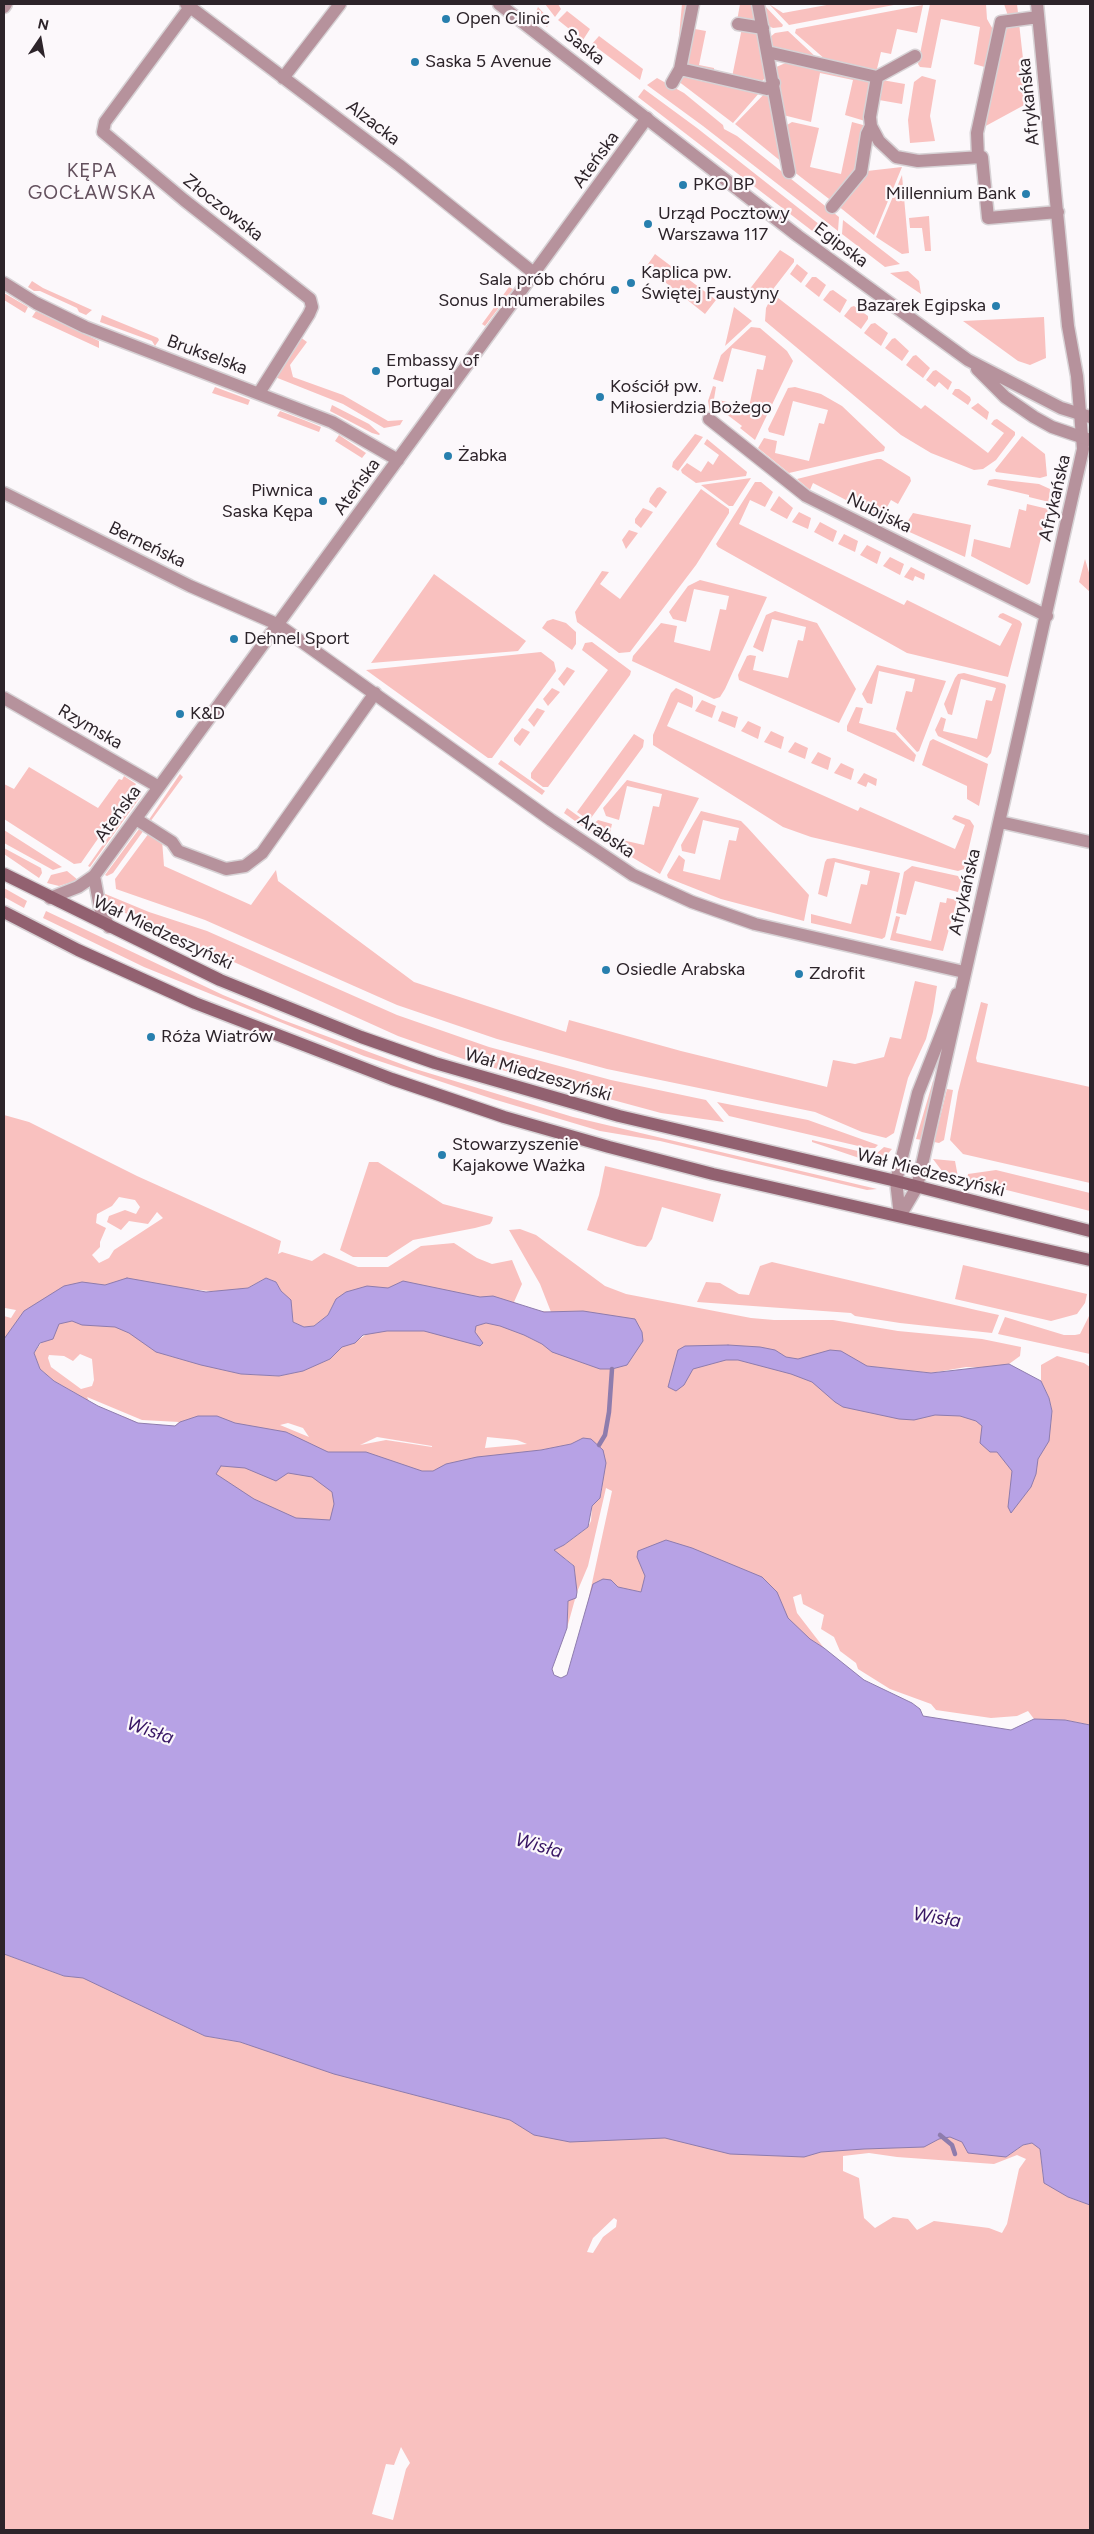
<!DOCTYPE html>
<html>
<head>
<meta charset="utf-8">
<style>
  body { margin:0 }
  #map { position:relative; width:1094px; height:2534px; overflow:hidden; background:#fcf8fb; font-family:Figtree,sans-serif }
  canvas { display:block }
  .frame { position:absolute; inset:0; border:5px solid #2d242a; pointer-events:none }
  .north { position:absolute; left:15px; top:15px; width:50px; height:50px; -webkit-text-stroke:4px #fcf8fb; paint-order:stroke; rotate:12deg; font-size:14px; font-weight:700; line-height:20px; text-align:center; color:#2d242a }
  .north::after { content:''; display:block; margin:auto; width:18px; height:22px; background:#2d242a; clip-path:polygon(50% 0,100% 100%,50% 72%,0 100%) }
</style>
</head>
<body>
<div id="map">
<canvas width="1094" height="2534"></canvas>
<div class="frame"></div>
<div class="north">N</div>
</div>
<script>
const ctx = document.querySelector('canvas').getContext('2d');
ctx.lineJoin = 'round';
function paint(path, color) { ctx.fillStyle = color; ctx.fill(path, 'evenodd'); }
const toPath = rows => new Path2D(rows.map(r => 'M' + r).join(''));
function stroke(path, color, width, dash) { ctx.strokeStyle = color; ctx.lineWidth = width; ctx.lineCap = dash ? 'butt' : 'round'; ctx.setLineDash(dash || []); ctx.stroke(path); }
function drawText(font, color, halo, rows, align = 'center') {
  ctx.font = font + ' Figtree,sans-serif'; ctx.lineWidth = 4.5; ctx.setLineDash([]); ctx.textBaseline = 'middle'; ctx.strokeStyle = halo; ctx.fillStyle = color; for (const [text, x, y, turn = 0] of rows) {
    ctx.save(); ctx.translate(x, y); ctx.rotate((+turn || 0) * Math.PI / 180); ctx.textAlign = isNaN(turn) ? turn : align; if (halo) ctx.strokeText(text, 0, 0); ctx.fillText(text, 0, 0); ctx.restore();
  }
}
paint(toPath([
  [545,4,558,4,561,9,555,17],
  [682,4,690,4,677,57],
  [740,4,753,4,756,21,737,21],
  [763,4,783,25,782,27,773,28,766,25],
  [769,4,783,13,832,4,899,4,789,25],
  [930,4,986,4,987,19,995,33,988,68,974,64,980,27,941,19,931,68,920,67,918,64],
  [1004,4,1017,4,1018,13,1016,16,1008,16],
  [923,5,917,33,897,29,891,54,881,52,876,73,826,60,795,33,796,29],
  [538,7,551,21,547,27,534,16],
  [567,11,590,29,583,40,558,20],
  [1019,23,1028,103,982,128,1003,27],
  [742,28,758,33,767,76,761,82,732,77],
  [695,29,706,31,699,65,714,68,714,71,685,66,691,31],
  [788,31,818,59,777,50,769,43,769,38,775,33],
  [599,36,643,69,640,80,592,44],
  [790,61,859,76,870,83,865,121,845,115,853,80,820,73,811,122,783,115,774,68],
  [682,74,760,92,733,123,678,81],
  [922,76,936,80,930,116,935,141,910,143,908,120,914,82],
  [657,78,684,93,723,125,724,129,737,136,839,217,838,231,703,126,647,85],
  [882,80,905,84,902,104,879,100],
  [770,88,783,163,735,124],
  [644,89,697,128,834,236,827,234,823,238,811,230,638,97],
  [792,122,819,128,810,167,841,174,852,122,863,125,865,128,857,173,833,202,793,171,785,128,787,125],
  [902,167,874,235,837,205,867,171],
  [902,175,909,253,902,254,876,237],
  [929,216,931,251,925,251,922,228,910,228,909,218],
  [843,220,900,264,885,267,842,234],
  [780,250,794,259,794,262,767,297,756,290,749,300,745,295],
  [655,254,716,300,705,314,646,267],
  [797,264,808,273,801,283,790,274],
  [908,271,919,281,921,294,890,273],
  [812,277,816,277,826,285,819,297,805,286],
  [32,281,43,288,92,310,86,315,79,312,77,308,40,291,34,291,28,287],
  [509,287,513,289,485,326,482,324],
  [833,290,847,300,840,313,823,300,830,291],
  [4,293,28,307,25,313,4,300],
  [773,294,921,409,925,405,988,453,1004,433,991,424,994,420,997,419,1015,432,1015,435,996,460,983,469,974,470,931,453,901,435,765,321,766,308],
  [854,306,868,316,868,319,861,329,844,316,851,307],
  [734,307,752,321,725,346],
  [36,311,99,341,99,348,32,317],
  [102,315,158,338,159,340,155,346,152,341,100,322],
  [1044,317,1046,358,1030,365,1018,361,963,321],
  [875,323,888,333,881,346,864,333,871,324],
  [751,327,760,328,787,351,793,361,755,440,740,428,742,426,721,410,715,417,710,412,708,401,713,386,716,387,714,399,749,407,757,369,763,370,766,356,732,348,723,382,713,379,721,355],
  [300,337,307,342,290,365,293,377,343,395,388,421,403,420,400,425,384,428,343,404,275,377],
  [895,338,909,351,902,361,885,348,892,339],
  [916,355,930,368,923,378,906,365,913,356],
  [936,370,952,382,948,390,939,382,935,387,926,380,933,371],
  [215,387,250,400,248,405,212,393],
  [795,387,821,394,842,406,885,447,884,451,789,473,758,448,764,438,777,441,775,453,809,461,819,423,824,424,828,410,793,401,784,436,769,432,768,429,788,388],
  [955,389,959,389,970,397,971,400,968,405,952,394],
  [978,403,989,412,987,420,971,408],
  [332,405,369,424,380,434,379,435,372,433,330,411],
  [280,411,304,420,321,427,319,432,277,416],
  [695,434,703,437,678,471,672,467,673,462],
  [339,435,366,453,362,458,335,441],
  [1022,436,1045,454,1047,476,1040,478,996,472,995,470],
  [707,439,747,472,746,476,696,483,682,473,681,470,687,463,701,472,708,461,713,465,719,455,704,444],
  [877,459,881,459,910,477,911,481,898,504,891,500,881,518,813,483,810,490,797,479],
  [751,478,733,506,729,506,701,485],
  [995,479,1039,484,1050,489,1049,502,1029,497,1029,495,987,485,989,480],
  [755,482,761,482,773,492,765,507,750,500,739,524,904,605,907,600,1000,646,1012,624,998,617,1000,614,1003,613,1020,621,1022,624,1008,677,907,653,718,547,716,544],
  [660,487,667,492,656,508,649,502,650,498,657,488],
  [701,489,729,509,729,513,696,565,630,652,619,653,577,622,575,612,602,571,609,572,600,584,620,599],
  [779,496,793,508,787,519,770,510],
  [1027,504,1048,509,1030,583,1027,585,971,556,974,539,1010,548,1019,509,1026,511],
  [643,508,653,512,641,528,635,523,635,519],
  [799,512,811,518,808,529,792,522],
  [913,513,971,525,965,557,905,530,904,527],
  [820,522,837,531,833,542,814,532],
  [629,530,638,533,626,549,622,540],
  [844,534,858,541,855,552,838,544],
  [867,545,881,552,877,564,860,555],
  [890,557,904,564,900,575,883,566],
  [1085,559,1090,576,1090,592,1079,582],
  [911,567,925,574,924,580,915,576,913,581,904,577],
  [434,574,526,641,518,651,371,663],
  [700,580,767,597,725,689,720,697,714,699,632,661,633,656,661,623,677,626,674,642,710,651,720,609,726,610,729,596,694,589,686,622,673,619,669,612,688,586],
  [775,611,817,623,856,689,839,723,739,680,738,675,747,656,750,655,756,656,753,670,788,678,798,640,803,641,806,627,772,619,763,652,753,647,766,615],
  [553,619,566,623,576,632,576,644,572,650,542,628,547,621],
  [592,642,631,671,630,675,548,787,543,787,531,778,531,773,608,670,582,650,585,643],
  [541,652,554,662,556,671,492,758,488,758,366,670],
  [877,665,946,681,919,751,917,752,896,729,906,691,912,692,915,679,879,671,872,704,867,703,862,694],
  [567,667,575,671,564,686,558,679],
  [964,673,1005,684,1006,686,991,753,987,758,938,736,935,730,941,717,946,719,943,731,977,739,986,700,992,701,996,688,961,679,952,715,948,714,944,704,955,678,958,674],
  [552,688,560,692,548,706,543,699],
  [676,688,691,695,693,697,693,703,692,708,678,702,667,726,858,811,860,807,955,849,965,825,952,819,955,815,970,820,974,826,964,869,958,871,811,837,783,827,653,745,653,735,671,693],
  [702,700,716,706,712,718,695,711],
  [856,707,863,708,859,723,895,733,916,755,914,762,847,731,847,726],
  [537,708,545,711,534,727,528,720],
  [722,711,738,717,735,728,718,721],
  [748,721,761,727,758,739,741,731],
  [522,728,530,732,520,746,514,741,514,738],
  [771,731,784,737,781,749,764,742],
  [634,734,644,740,643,747,591,818,587,819,577,812],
  [933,739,988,764,979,806,967,799,967,786,922,765,930,741],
  [795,742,808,748,805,759,788,752],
  [818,752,831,758,828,770,811,763],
  [501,760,545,791,542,795,498,764],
  [841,763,854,769,851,780,834,773],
  [29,767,98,808,119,779,122,780,124,776,136,784,81,863,74,864,4,819,4,784,14,789],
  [864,773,877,779,876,786,868,782,866,787,857,783],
  [180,774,183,777,150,822,148,821],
  [627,780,699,798,660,874,590,832,589,828,598,820,612,824,609,837,644,845,653,806,659,807,662,794,627,786,619,820,606,816,603,808],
  [142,789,141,796,90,867,88,866],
  [567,808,585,821,584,825,582,826,564,813],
  [701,811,741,821,747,827,809,895,804,921,721,899,668,878,667,875,679,855,685,860,683,871,720,880,729,840,736,841,739,828,703,820,695,854,682,851,681,845],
  [139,829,144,830,113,873,107,876,105,875],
  [4,830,62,867,53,870,4,843],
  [149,833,162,840,164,866,251,905,276,870,278,881,414,982,566,1032,569,1020,681,1051,827,1087,833,1060,855,1064,884,1057,890,1037,901,1039,915,981,937,986,933,1012,926,1039,908,1078,894,1133,886,1138,862,1132,815,1112,607,1069,497,1039,397,1005,205,920,116,889,115,879],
  [4,848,41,868,42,873,39,878,4,854],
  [834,858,900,873,885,937,882,939,811,923,811,914,851,924,861,884,867,885,870,871,835,862,827,897,818,894,825,862,827,859],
  [912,866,958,876,961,881,958,892,915,881,906,915,896,913,904,872],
  [67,871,78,880,59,886,47,883,51,875],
  [4,888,27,901,24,908,4,897],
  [103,893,149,912,207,931,397,1015,489,1047,611,1080,706,1100,724,1122,661,1113,472,1062,398,1036,114,908,104,898],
  [947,898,957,900,943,951,890,940,896,916,900,917,896,933,931,941,940,902,946,903],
  [46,911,223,995,283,1020,412,1068,573,1117,877,1189,867,1190,660,1141,600,1131,493,1099,364,1056,144,967,43,918],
  [981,1002,988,1004,976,1058,977,1062,1090,1087,1090,1183,963,1154,950,1140,958,1092],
  [933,1081,936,1082,922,1140,916,1139],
  [947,1089,953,1090,944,1140,939,1143,934,1142],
  [717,1102,808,1120,878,1145,875,1148,867,1148,729,1116],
  [4,1115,29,1122,137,1176,281,1241,278,1254,282,1252,312,1261,324,1253,358,1267,388,1267,421,1246,454,1243,477,1258,492,1264,512,1260,522,1284,514,1302,530,1310,551,1312,540,1284,509,1230,520,1229,536,1235,605,1286,626,1294,751,1318,774,1320,833,1320,898,1331,982,1339,1021,1347,1020,1356,1009,1364,991,1368,966,1367,931,1373,867,1366,844,1373,844,1386,850,1394,879,1404,911,1409,951,1402,970,1405,1002,1419,1007,1426,1003,1437,1011,1454,1021,1461,1026,1459,1032,1448,1050,1426,1052,1411,1049,1398,1041,1381,1041,1365,1057,1356,1084,1363,1090,1367,1090,1725,1065,1720,1034,1719,1028,1711,1017,1716,991,1718,936,1710,931,1704,890,1689,858,1669,856,1663,840,1651,834,1637,821,1629,824,1615,803,1604,801,1594,793,1597,797,1613,824,1648,744,1601,713,1591,684,1576,659,1572,648,1578,641,1592,607,1586,600,1588,582,1629,612,1491,606,1488,588,1566,577,1592,567,1628,568,1601,575,1585,574,1566,566,1559,553,1556,548,1561,549,1573,542,1575,536,1572,532,1563,534,1553,564,1545,588,1527,591,1521,592,1506,600,1498,602,1488,602,1464,598,1450,583,1443,541,1450,449,1487,401,1490,375,1503,367,1515,341,1524,299,1530,279,1526,254,1514,214,1479,123,1416,138,1423,151,1425,175,1426,179,1422,142,1420,87,1397,89,1401,54,1381,40,1369,34,1353,49,1332,57,1308,75,1306,82,1312,107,1315,130,1324,138,1323,160,1312,166,1315,172,1336,166,1355,241,1374,279,1376,302,1371,293,1357,297,1348,309,1344,317,1347,323,1362,330,1359,342,1346,354,1343,374,1329,425,1321,453,1322,471,1317,498,1318,532,1339,594,1359,613,1359,626,1355,635,1333,629,1323,616,1320,582,1316,539,1318,509,1306,487,1309,471,1306,424,1293,412,1295,400,1301,372,1292,333,1305,328,1315,314,1326,304,1327,293,1322,290,1300,281,1291,276,1282,266,1278,248,1288,222,1292,130,1284,113,1294,106,1295,95,1291,53,1304,42,1321,34,1327,29,1343,4,1366,4,1316,11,1318,16,1310,5,1308,4,1315],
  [119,1197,135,1200,140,1207,136,1214,125,1210,109,1216,107,1222,121,1230,129,1221,148,1224,157,1212,163,1218,114,1250,109,1258,99,1263,92,1255,100,1247,100,1242,106,1228,96,1223,97,1214,112,1206],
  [80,1354,92,1359,94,1380,92,1386,81,1389,51,1367,48,1358,49,1355,64,1356,73,1361],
  [288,1423,303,1428,309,1437,280,1425],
  [377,1437,432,1446,432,1447,386,1440,360,1445],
  [487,1437,517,1440,527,1444,485,1448],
  [812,1140,870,1154,876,1154,884,1147,892,1149,883,1159,868,1161,812,1142],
  [933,1159,955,1161,958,1177,942,1171],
  [369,1162,378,1162,443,1204,493,1217,492,1221,490,1224,475,1228,413,1240,387,1257,353,1257,340,1250],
  [605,1166,721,1194,713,1222,662,1207,652,1239,646,1247,637,1246,587,1230,599,1195],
  [996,1170,1090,1193,1090,1211,967,1180,968,1174],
  [772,1262,976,1310,999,1315,992,1333,900,1323,855,1316,851,1313,697,1302,706,1282,720,1283,739,1294,749,1295,760,1266],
  [963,1265,1087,1294,1085,1303,1077,1314,1051,1321,955,1299],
  [1090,1314,1090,1354,998,1334,1005,1317,1064,1335,1075,1335,1080,1334],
  [4,1954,64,1976,83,1977,205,2036,240,2042,331,2068,383,2086,510,2120,522,2127,938,2131,1006,2157,1023,2145,1032,2143,1040,2148,1043,2176,1068,2197,1090,2205,1090,2530,4,2530],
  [869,2153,897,2157,994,2164,1017,2155,1026,2159,1019,2169,1007,2224,1002,2233,989,2228,934,2221,917,2230,908,2219,893,2217,875,2228,864,2218,859,2178,843,2171,843,2156],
  [614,2218,617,2220,616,2227,603,2237,593,2253,587,2252,593,2238],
  [401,2447,410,2463,406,2469,393,2520,372,2514,386,2464,394,2465]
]), '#f9c1bf');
const water = toPath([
  [127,1278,206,1292,248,1288,266,1278,276,1282,281,1291,291,1300,293,1322,304,1327,314,1326,328,1315,336,1299,346,1292,367,1286,388,1288,403,1281,480,1297,493,1296,544,1312,583,1311,635,1319,642,1332,643,1341,627,1365,612,1369,600,1369,552,1352,542,1344,524,1335,500,1326,486,1323,476,1326,475,1332,483,1343,480,1346,424,1331,387,1331,363,1335,355,1343,342,1347,330,1359,303,1371,279,1376,241,1374,201,1365,156,1352,129,1333,115,1327,82,1325,72,1321,59,1324,53,1339,40,1343,34,1353,40,1369,54,1381,98,1406,138,1423,175,1426,180,1422,198,1416,217,1416,235,1423,286,1432,328,1452,366,1452,422,1471,433,1471,446,1464,477,1457,541,1450,571,1444,583,1438,591,1439,603,1450,606,1463,600,1498,592,1506,588,1527,564,1545,554,1550,574,1566,577,1592,576,1598,568,1601,567,1628,552,1669,554,1675,561,1678,567,1675,593,1584,603,1579,611,1580,618,1587,641,1592,645,1576,637,1557,638,1551,666,1540,692,1548,762,1577,777,1592,788,1618,810,1639,824,1648,864,1680,912,1703,920,1709,923,1716,1011,1730,1034,1719,1065,1720,1090,1725,1090,2205,1068,2197,1044,2183,1040,2149,1032,2143,1023,2145,1006,2157,968,2153,962,2142,950,2137,939,2139,924,2147,864,2149,821,2152,804,2157,730,2154,665,2138,570,2142,534,2135,510,2120,334,2074,240,2042,205,2036,83,1978,64,1976,4,1954,4,1339,24,1311,64,1286,82,1282,105,1285,127,1278],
  [221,1466,245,1468,276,1481,288,1473,312,1477,332,1492,334,1504,330,1520,296,1518,254,1499,216,1474,221,1466],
  [728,1345,760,1347,775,1350,786,1357,798,1359,830,1350,841,1351,867,1366,931,1373,1009,1364,1041,1381,1049,1398,1052,1411,1049,1441,1038,1459,1036,1474,1031,1487,1011,1513,1008,1507,1012,1471,997,1452,990,1452,980,1443,982,1426,976,1421,960,1416,935,1415,914,1420,899,1419,843,1407,835,1402,812,1382,791,1374,738,1360,726,1360,693,1369,684,1385,676,1391,668,1387,678,1350,685,1346,728,1345]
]);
paint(water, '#b7a2e5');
stroke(water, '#8e7cad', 1);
stroke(toPath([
  [599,1445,605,1435,609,1412,612,1369],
  [940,2135,952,2145,955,2154]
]), '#8e7cad', 4.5);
const minor = toPath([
  [186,4,399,165,535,274],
  [758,4,789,172],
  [4,7,6,4],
  [190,7,105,122,103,132,184,200,310,299,312,307,309,314,259,393],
  [738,24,763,28],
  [767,52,877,77,915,56],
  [680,69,693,4],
  [877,77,870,117,871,126,879,141,896,157,918,161,982,157,988,218,1058,212],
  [283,78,340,4],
  [672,83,680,69,767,89,774,83],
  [978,157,977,133,1001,22,1038,17],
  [832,207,861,172,867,134,871,126],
  [4,283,36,303,85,327,332,422,398,460],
  [709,419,806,496,1047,616],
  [4,493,190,586,277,624,551,820,633,875,692,902,755,924,964,972],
  [4,698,159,787],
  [136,819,172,842,178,851,226,869,245,866,262,853,375,693],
  [1000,822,1090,842],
  [94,876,100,908,109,927],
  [50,898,78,887,94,876,647,118],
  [900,1216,917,1187,1083,449,1077,376,1068,326,1037,4],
  [900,1216,896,1181,918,1093,957,994]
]);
const tertiary = toPath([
  [499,4,798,236,968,360,1061,408,1090,417],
  [977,369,1005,397,1034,417,1052,427,1090,440]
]);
const secondary = toPath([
  [4,874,220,980,361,1037,435,1063,619,1116,896,1181,1090,1231],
  [4,912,78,950,195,1003,392,1079,504,1117,609,1147,713,1174,1090,1260]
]);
stroke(minor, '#d7d2d5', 15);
stroke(tertiary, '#d7d2d5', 15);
stroke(secondary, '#d7d2d5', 15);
stroke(minor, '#b6929c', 12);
stroke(tertiary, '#b6929c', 12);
stroke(secondary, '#926170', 12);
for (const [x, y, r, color] of [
  [446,19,5,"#277fae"],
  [415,62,5,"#277fae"],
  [683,185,5,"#277fae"],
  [1026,194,5,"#277fae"],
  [648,224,5,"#277fae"],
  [631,283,5,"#277fae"],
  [615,290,5,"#277fae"],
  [996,306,5,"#277fae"],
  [376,371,5,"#277fae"],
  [600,397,5,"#277fae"],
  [448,456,5,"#277fae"],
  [323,501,5,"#277fae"],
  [234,639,5,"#277fae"],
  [180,714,5,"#277fae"],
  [606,970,5,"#277fae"],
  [799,974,5,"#277fae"],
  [151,1037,5,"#277fae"],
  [442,1155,5,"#277fae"]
]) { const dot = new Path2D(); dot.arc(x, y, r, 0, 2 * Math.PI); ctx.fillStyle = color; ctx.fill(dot); stroke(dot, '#fcf8fb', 2); }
drawText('18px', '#2d242a', '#fcf8fb', [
  ["Open Clinic",456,19],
  ["Saska 5 Avenue",425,62],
  ["PKO BP",693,185],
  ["Millennium Bank",1016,194,"right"],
  ["Urząd Pocztowy",658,214],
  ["Warszawa 117",658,235],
  ["Kaplica pw.",641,273],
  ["Świętej Faustyny",641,294],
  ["Sala prób chóru",605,280,"right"],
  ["Sonus Innumerabiles",605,301,"right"],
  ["Bazarek Egipska",986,306,"right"],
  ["Embassy of",386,361],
  ["Portugal",386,382],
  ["Kościół pw.",610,387],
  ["Miłosierdzia Bożego",610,408],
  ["Żabka",458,456],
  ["Piwnica",313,491,"right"],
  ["Saska Kępa",313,512,"right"],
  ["Dehnel Sport",244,639],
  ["K&D",190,714],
  ["Osiedle Arabska",616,970],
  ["Zdrofit",809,974],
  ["Róża Wiatrów",161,1037],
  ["Stowarzyszenie",452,1145],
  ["Kajakowe Ważka",452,1166]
], 'left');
drawText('18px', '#2d242a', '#fcf8fb', [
  ["Saska",584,47,38],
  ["Afrykańska",1029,102,-96],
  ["Alzacka",373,123,37],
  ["Ateńska",596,160,-54],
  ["Złoczowska",223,208,38],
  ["Egipska",841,245,37],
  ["Brukselska",207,355,20],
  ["Ateńska",357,487,-54],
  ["Afrykańska",1055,498,-77],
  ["Nubijska",879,513,26],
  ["Berneńska",147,545,26],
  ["Rzymska",90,727,30],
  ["Ateńska",118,814,-54],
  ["Arabska",606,836,34],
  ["Afrykańska",965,892,-77],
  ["Wał Miedzeszyński",163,933,25],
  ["Wał Miedzeszyński",538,1075,16],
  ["Wał Miedzeszyński",931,1173,14]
]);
ctx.letterSpacing = '1px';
drawText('19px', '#63505d', '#fcf8fb', [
  ["KĘPA",92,171],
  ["GOCŁAWSKA",92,193]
]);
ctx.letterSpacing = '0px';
drawText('italic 19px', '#381664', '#fcf8fb', [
  ["Wisła",150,1731,19],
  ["Wisła",539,1846,16],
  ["Wisła",937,1918,9]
]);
</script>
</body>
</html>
